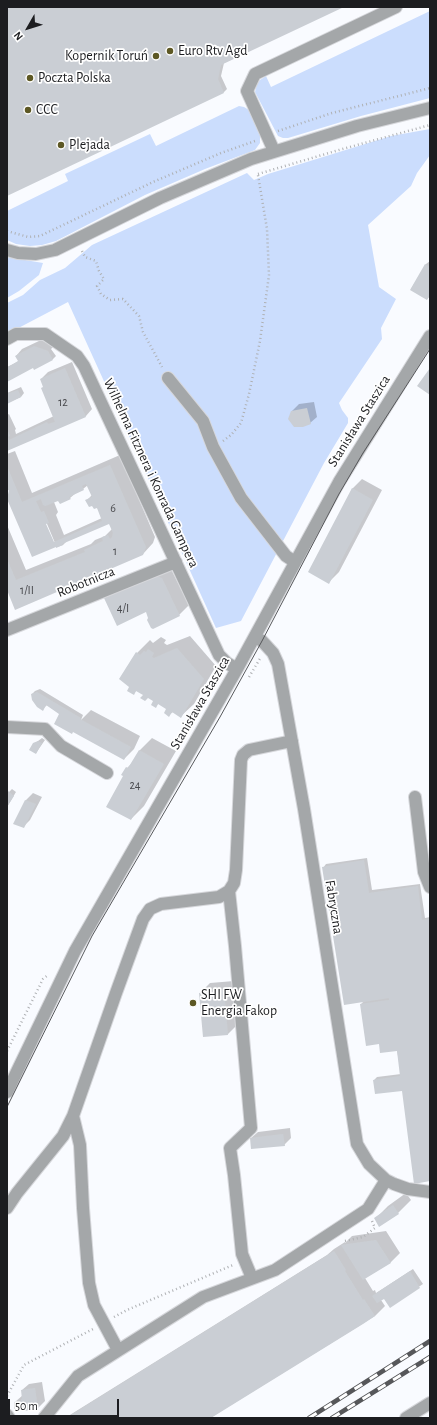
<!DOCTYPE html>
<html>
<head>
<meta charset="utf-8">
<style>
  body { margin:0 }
  #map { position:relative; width:437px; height:1425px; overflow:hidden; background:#f9fbff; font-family:"Alegreya Sans",sans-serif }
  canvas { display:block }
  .frame { position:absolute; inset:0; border:8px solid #1c1d20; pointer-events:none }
  .north { position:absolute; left:8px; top:8px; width:40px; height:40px; -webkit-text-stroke:3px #fff; paint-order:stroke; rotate:231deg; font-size:11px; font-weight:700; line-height:16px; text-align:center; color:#1c1d20 }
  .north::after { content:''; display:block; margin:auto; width:14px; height:18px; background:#1c1d20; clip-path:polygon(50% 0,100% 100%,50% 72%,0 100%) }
  .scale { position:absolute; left:8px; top:1399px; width:111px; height:18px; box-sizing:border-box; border:2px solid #1c1d20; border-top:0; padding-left:5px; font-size:12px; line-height:14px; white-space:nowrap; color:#1c1d20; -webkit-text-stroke:3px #fff; paint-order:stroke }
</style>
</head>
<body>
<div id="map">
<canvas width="437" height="1425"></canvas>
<div class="frame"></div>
<div class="north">N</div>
<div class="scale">50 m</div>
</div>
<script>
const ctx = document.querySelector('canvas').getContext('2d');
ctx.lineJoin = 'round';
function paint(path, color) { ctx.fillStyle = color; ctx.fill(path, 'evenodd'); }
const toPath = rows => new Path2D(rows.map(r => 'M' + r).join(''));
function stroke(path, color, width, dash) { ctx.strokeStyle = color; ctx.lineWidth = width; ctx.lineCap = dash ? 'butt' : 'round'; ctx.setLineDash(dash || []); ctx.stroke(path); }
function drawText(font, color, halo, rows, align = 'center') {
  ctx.font = font + ' "Alegreya Sans",sans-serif'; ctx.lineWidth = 3.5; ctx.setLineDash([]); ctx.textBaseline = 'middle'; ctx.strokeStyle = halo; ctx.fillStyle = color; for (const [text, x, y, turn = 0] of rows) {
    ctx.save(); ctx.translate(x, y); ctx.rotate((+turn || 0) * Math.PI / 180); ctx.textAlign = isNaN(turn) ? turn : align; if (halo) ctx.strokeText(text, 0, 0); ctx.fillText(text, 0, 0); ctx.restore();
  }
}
paint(toPath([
  [430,11,430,98,361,116,288,138,283,138,278,136,255,92,257,84,260,80,266,76,271,87],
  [239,106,244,107,249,110,260,134,260,143,255,150,205,169,145,195,56,241,42,245,30,246,16,244,7,240,7,211,68,181,65,174,150,134,156,146],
  [430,129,430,155,417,173,411,186,368,225,379,287,396,299,381,328,382,339,339,403,342,410,348,418,348,423,324,463,241,621,216,628,68,302,7,334,7,303,23,295,40,280,65,268,92,245,247,173,254,180,268,174,391,136],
  [7,257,43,263,39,275,19,291,7,298]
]), '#cbddfd');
paint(toPath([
  [7,7,340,7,224,63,221,76,227,89,224,92,7,195],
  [430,261,430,296,427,299,411,289,426,264],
  [41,340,54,346,51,349,56,356,53,359,33,367,7,381,7,367,19,361,16,356,22,349],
  [72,362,92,409,86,416,7,450,7,415,9,414,16,429,15,430,16,434,54,416,41,379,48,372],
  [21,387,24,393,21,397,7,403,7,393],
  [314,402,317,417,310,423,292,411,299,404],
  [15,451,32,493,120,455,155,537,153,543,143,554,16,608,7,587,7,525,26,570,91,544,95,540,105,536,112,529,109,522,67,541,63,545,57,547,56,545,33,555,9,499,11,488,7,491,7,454],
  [88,485,92,495,87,500,89,506,93,504,94,508,97,507,102,518,64,535,56,515,58,512,54,502,59,499,60,503,70,498,76,493,83,489],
  [45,519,55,543,53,543,43,520],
  [362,479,382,490,339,572,329,582,352,489],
  [171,569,189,605,179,615,146,611,106,598,116,588],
  [190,636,216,666,194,704,181,716,173,712,169,715,168,708,159,703,156,706,155,701,137,690,134,693,131,686,121,679,137,653,150,640,153,643,161,637,166,640,164,643,167,645],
  [40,689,83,715,81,720,91,710,140,736,134,749,124,759,47,705,43,709,32,694,35,691],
  [42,738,45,740,36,753,34,744],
  [152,738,176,751,144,806,131,819,124,776,127,768,134,761,139,751],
  [12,789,16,792,7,807,7,794],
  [33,793,42,797,30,820,23,827,15,823,26,800],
  [367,858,372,890,420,884,425,918,430,917,430,1180,403,1089,374,1080,377,1077,401,1074,397,1050,379,1043,361,1004,364,1001,323,868,326,864],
  [234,981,238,1024,228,1034,204,1036,200,993,210,983],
  [290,1128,291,1138,284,1145,251,1138,258,1132],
  [406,1193,411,1200,398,1213,375,1219,388,1206],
  [386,1231,400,1253,390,1263,365,1278,373,1291,375,1290,376,1293,413,1269,423,1284,390,1306,385,1297,381,1300,385,1306,375,1316,210,1418,65,1418,327,1255,334,1249,345,1242,345,1243,352,1236],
  [42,1382,45,1401,38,1408,24,1410,22,1407,15,1402,23,1395,22,1390,29,1384]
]), '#0003');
paint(toPath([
  [7,7,344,7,221,65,218,79,224,93,7,196],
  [425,264,430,267,430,295,427,300,410,290],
  [34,346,48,351,53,360,34,370,33,368,7,382,7,368,18,361,15,356],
  [65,368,86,417,7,451,7,429,10,436,8,437,9,440,47,422,48,424,55,422,41,388,43,387,40,379],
  [430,368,430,395,417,386],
  [18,390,21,397,7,404,7,394],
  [307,408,311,424,303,427,294,427,288,419,291,411],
  [110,465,146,547,143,555,15,610,7,590,7,559,16,580,85,552,84,550,103,541,102,537,108,535,110,539,112,537,113,533,109,524,62,544,63,545,56,548,56,547,32,557,7,499,9,490,7,491,7,466,22,502],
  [86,484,92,497,85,500,89,507,92,506,94,509,97,508,102,521,54,542,46,524,49,523,44,511,41,512,36,501,41,499,43,505,45,506,58,501,60,504,71,499,69,497,84,490,82,486],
  [352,488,373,500,329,584,308,572],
  [156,576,162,578,180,616,153,629,151,628,147,620,148,618,146,612,117,626,104,598],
  [177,648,204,679,181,718,172,712,169,717,164,713,166,709,158,704,156,708,151,705,153,701,148,698,145,701,140,698,143,695,136,691,134,695,127,691,129,687,119,679,136,652,140,655,144,651,146,652,148,649,154,653,152,657,154,658],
  [37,692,81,718,80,719,131,747,124,760,73,732,72,734,54,724,59,714,46,705,43,711,37,707,32,700,31,694],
  [38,741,42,743,36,754,29,750,33,743],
  [139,750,164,764,131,820,106,807,123,776,121,775,126,767,128,768],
  [8,791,14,796,7,807,7,792],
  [25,800,36,804,24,828,13,824],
  [364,860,369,893,418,886,422,920,430,919,430,1181,414,1184,402,1091,375,1094,373,1080,400,1076,397,1051,380,1053,379,1044,366,1046,360,1004,389,1000,389,998,344,1005,322,867],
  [224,990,228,1035,203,1037,199,993],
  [283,1134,285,1146,251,1149,250,1138],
  [393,1205,399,1214,379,1227,374,1218],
  [376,1240,391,1263,363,1280,341,1245],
  [334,1251,346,1270,345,1271,363,1300,364,1299,375,1316,363,1324,211,1418,66,1418],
  [410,1271,420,1288,390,1308,384,1299,377,1303,372,1296],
  [35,1388,38,1409,24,1411,22,1411,21,1408,14,1409,14,1402,21,1401,21,1399,22,1399,21,1390]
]), '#caced4');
const minor = toPath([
  [274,151,247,91,255,74,396,7],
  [7,250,18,253,36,254,55,250,160,198,251,159,357,126,430,108],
  [7,339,16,334,45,334,77,356,84,366,219,655,227,663,237,669],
  [168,378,203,421,213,447,241,498,286,556,295,562],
  [7,630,176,562],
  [255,637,262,641,273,653,278,664,304,809,357,1144,369,1164,386,1180,394,1184,408,1189,430,1192],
  [7,727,45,729,61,746,107,773],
  [415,797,424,872,430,887],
  [229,891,235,946,251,1128,230,1148,234,1175,242,1254,252,1278],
  [7,1092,75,951,237,669,339,482,430,336],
  [73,1116,80,1145,83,1208,89,1283,94,1305,118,1350],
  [7,1208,17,1193,63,1136,73,1116,116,993,143,919,150,909,161,904,219,897,229,891,234,883,236,870,241,760,243,755,249,750,292,741],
  [7,1415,9,1418],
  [44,1418,78,1376,203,1297,275,1270,368,1209,386,1180],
  [406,1418,430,1403]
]);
stroke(minor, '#d6d7db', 14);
stroke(toPath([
  [278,131,332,113,430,88],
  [258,174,339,150,430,125],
  [7,231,28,237,40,236,153,182,221,153,255,141],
  [82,251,85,257,96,261,99,271,104,279,97,286,101,294,110,300,123,299,139,316,143,332,162,367],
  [223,441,231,435,241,423,249,394,260,341,269,275,267,229,258,175],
  [249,677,261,657],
  [7,1051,43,979,48,975],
  [345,1241,363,1237,375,1228,372,1221],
  [114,1317,127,1310,233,1265],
  [7,1396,24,1365,93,1329]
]), '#afb1b4', 2.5, [1, 3]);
stroke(minor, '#a4a7a9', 12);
stroke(toPath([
  [7,1107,92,936,220,717,262,641,339,494,363,453,430,349]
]), '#56575a', 1);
const rail = toPath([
  [309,1418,430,1341],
  [332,1418,430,1357]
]);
stroke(rail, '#56575a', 4.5);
stroke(rail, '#fff', 3, [9]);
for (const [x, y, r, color] of [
  [170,51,4,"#5d5824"],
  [156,56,4,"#5d5824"],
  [30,78,4,"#5d5824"],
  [28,110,4,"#5d5824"],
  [61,145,4,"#5d5824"],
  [193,1003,4,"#5d5824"]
]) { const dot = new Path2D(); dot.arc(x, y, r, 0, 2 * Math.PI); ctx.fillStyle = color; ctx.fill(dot); stroke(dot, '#fff', 1.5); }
drawText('12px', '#48494d', null, [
  ["12",63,402],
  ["6",113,508],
  ["1",115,551],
  ["1/II",27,590],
  ["4/I",123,608],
  ["24",135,785]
]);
drawText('14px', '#1c1d20', '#fff', [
  ["Euro Rtv Agd",178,51],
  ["Kopernik Toruń",148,56,"right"],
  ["Poczta Polska",38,78],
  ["CCC",36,110],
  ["Plejada",69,145],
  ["SHI FW",201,995],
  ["Energia Fakop",201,1011]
], 'left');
drawText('14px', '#1c1d20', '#fff', [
  ["Stanisława Staszica",359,421,-58],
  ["Wilhelma Fitznera i Konrada Gampera",151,473,65],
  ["Robotnicza",86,582,-22],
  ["Stanisława Staszica",200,703,-60],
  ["Fabryczna",334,907,81]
]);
</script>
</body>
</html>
